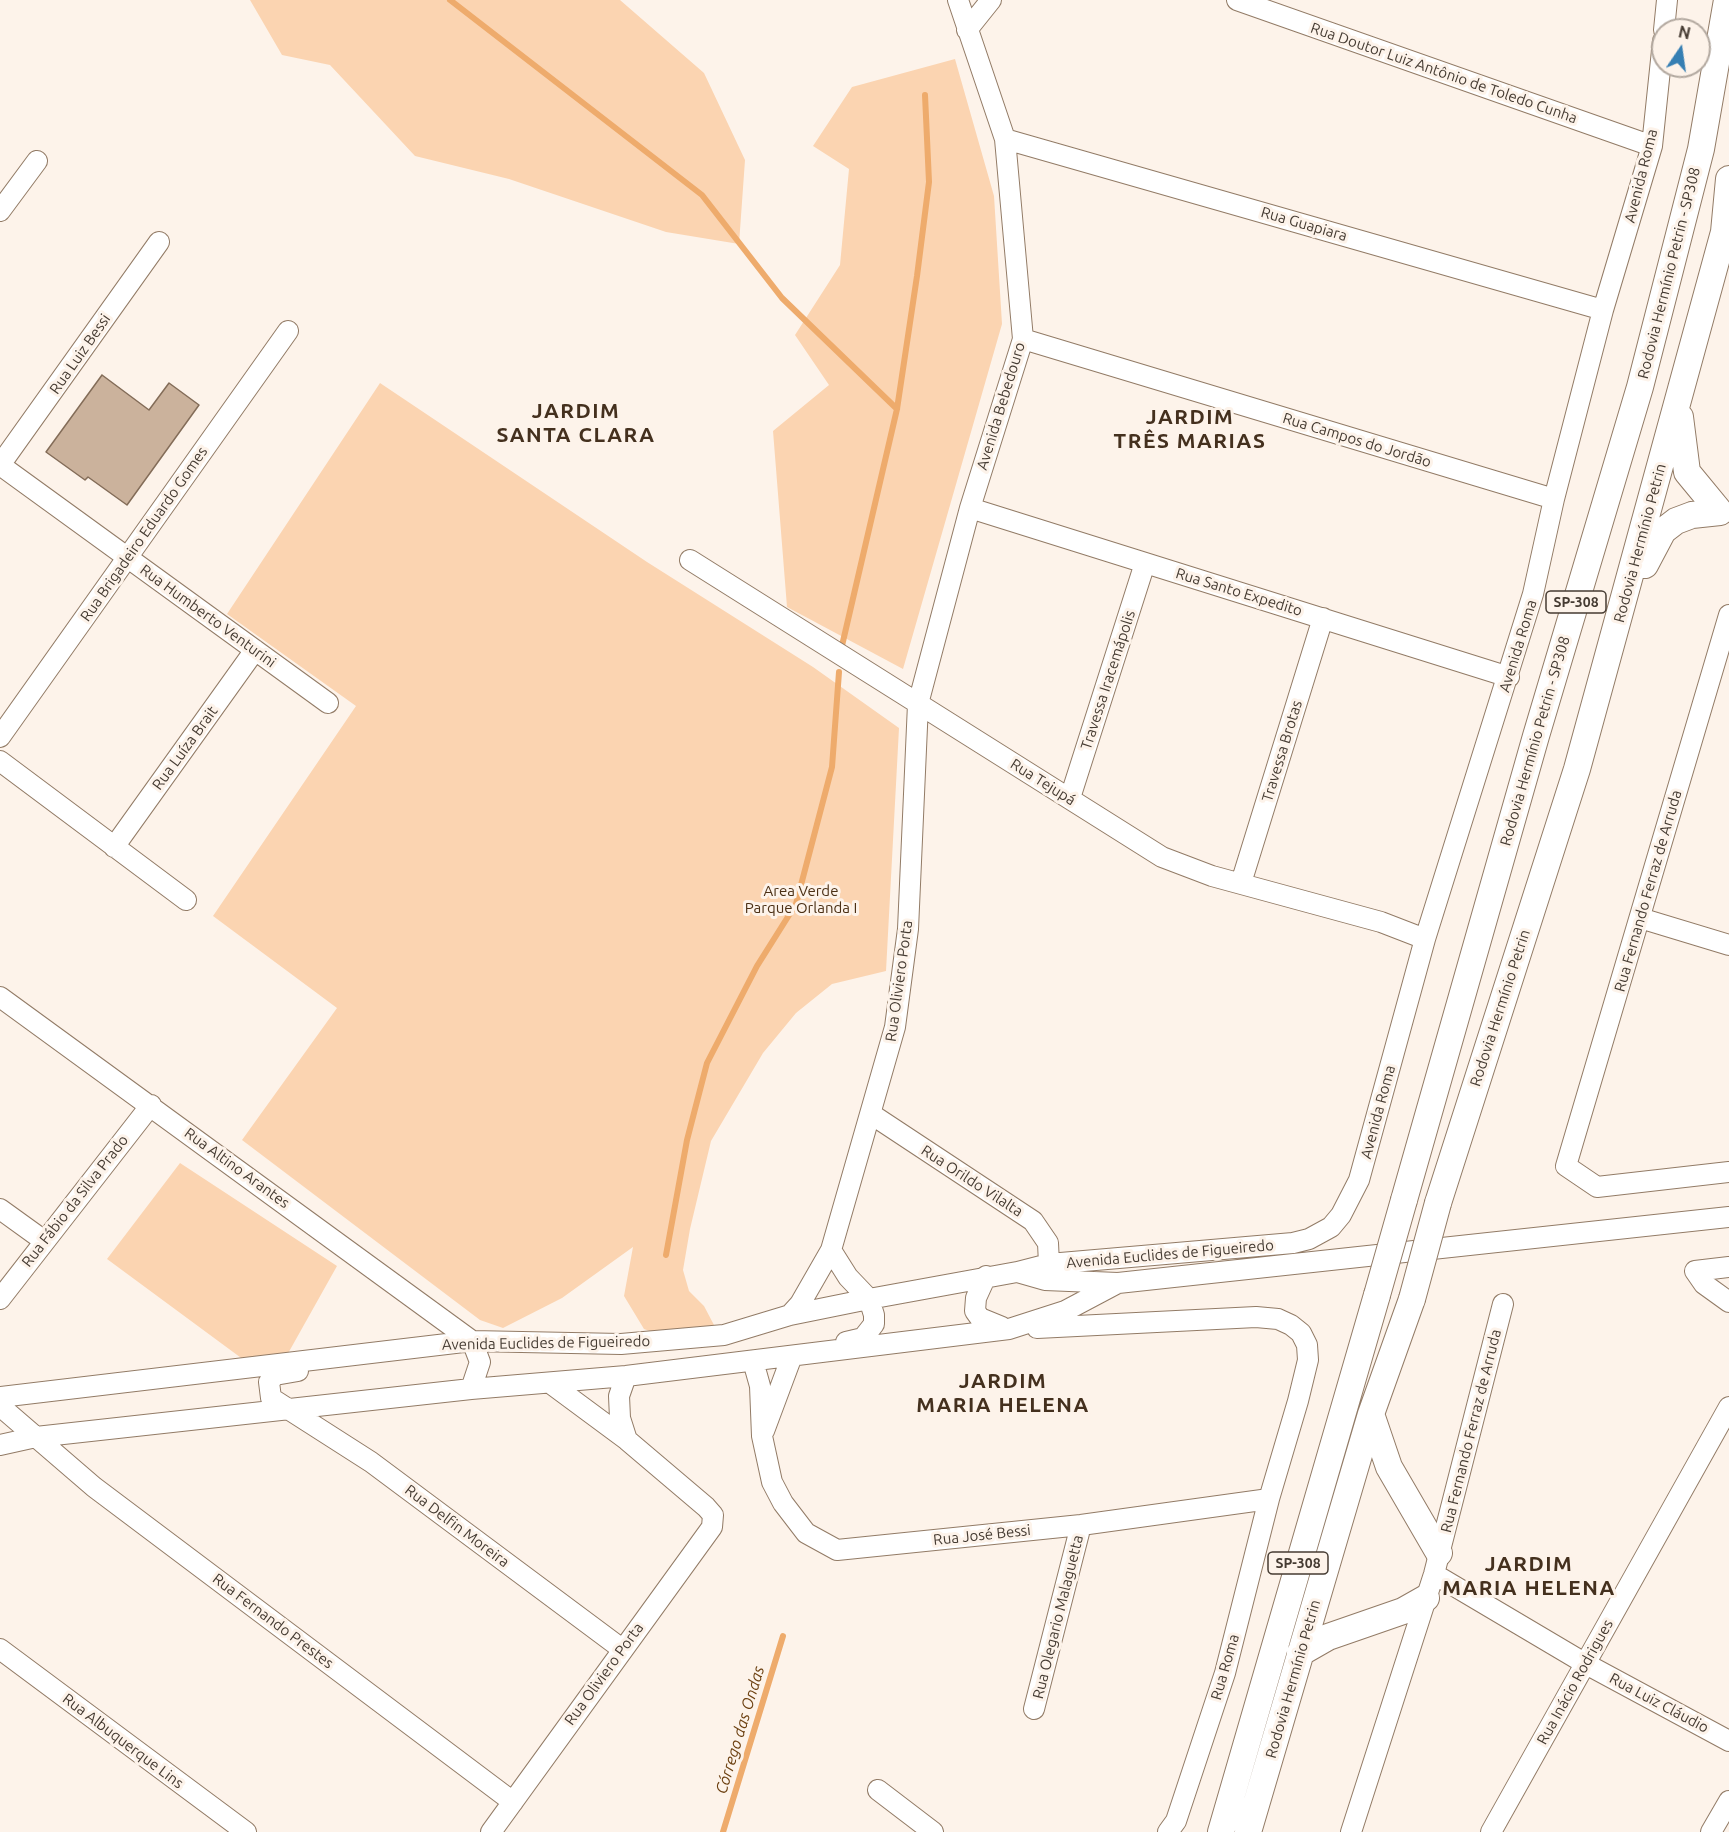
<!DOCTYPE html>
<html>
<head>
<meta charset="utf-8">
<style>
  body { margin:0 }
  #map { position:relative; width:1729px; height:1832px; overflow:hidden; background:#fdf3ea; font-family:Ubuntu,sans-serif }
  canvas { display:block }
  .north { position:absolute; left:1651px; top:18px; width:60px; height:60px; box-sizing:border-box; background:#fdf3ea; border:2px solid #b3a9a0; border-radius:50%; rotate:13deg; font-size:16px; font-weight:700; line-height:24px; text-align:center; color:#453b32 }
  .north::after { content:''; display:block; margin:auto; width:21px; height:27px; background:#367fb3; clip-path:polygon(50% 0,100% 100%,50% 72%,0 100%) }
</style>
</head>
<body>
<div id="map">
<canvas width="1729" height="1832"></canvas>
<div class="north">N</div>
</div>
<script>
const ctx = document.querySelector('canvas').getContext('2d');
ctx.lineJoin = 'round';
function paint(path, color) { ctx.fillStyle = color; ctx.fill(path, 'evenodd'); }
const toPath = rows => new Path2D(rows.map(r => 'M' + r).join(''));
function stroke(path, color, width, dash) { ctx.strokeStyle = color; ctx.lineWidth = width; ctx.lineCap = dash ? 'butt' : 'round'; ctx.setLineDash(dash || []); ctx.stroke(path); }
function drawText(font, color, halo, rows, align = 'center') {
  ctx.font = font + ' Ubuntu,sans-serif'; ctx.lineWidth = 6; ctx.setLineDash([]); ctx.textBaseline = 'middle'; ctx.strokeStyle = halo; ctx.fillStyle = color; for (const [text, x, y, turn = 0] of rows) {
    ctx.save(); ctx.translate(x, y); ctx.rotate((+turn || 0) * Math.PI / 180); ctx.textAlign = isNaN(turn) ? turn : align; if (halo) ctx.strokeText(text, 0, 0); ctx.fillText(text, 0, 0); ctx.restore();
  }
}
paint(toPath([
  [250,0,620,0,704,73,745,160,739,244,666,232,509,179,415,156,330,65,282,55],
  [955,59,994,196,1002,324,903,669,787,607,773,431,829,385,795,335,840,265,849,169,813,146,852,87],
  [380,383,647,562,813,667,899,728,886,971,832,984,796,1013,763,1053,711,1141,690,1229,683,1270,689,1291,704,1306,714,1325,689,1338,675,1340,644,1329,624,1296,633,1247,562,1298,503,1328,480,1320,242,1140,337,1008,213,916,356,706,227,614],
  [180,1163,337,1266,286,1357,248,1363,107,1259]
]), '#fbd4b1');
stroke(toPath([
  [450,0,702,195,782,298,897,409],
  [841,650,897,409,917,276,929,182,925,95],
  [666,1255,687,1140,707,1063,757,966,796,904,832,767,839,672],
  [723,1832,783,1636]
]), '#eeab6c', 6);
const building = toPath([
  [102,375,149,410,169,383,199,405,127,505,88,477,85,480,46,452,102,375]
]);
paint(building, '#cbb29c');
stroke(building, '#836c58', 1.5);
const minor = toPath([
  [1237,0,1652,146],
  [967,30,991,0],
  [1664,30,1667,0],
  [1005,139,1603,310],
  [0,211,37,161],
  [159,242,0,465,328,703],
  [1023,339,1554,499],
  [970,508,1509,677],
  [690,560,1162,857,1212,876,1381,922,1425,939],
  [1729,615,1566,1166,1597,1187,1729,1172],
  [0,737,288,331],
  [0,761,186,900],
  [1070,798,1145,563],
  [114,847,255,650],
  [1241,883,1323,618],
  [1640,918,1729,945],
  [0,997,472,1341,480,1362,471,1389],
  [871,1114,1033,1221,1048,1243,1049,1264],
  [0,1209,43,1240],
  [831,1250,848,1277,869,1299,874,1315,874,1324,863,1338,846,1342],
  [1729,1267,1695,1271,1704,1284,1729,1302],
  [1018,1272,1049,1264,1293,1243,1309,1239,1331,1227,1341,1215,1359,1180,1425,939,1533,594,1554,499,1603,310,1652,146,1663,41],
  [986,1276,976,1298,975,1311,980,1318,1002,1327],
  [0,1299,151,1105],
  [790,1315,800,1304,831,1250,895,1027,908,929,918,704,970,508,1023,339,1005,139,958,0],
  [1037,1328,1256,1317,1278,1319,1291,1325,1301,1333,1307,1345,1308,1360,1298,1401,1269,1499,1225,1673,1176,1821,1168,1832],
  [753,1361,760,1386,762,1436,772,1482,783,1503,806,1533,837,1550,1081,1525,1269,1499],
  [298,1371,275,1375,269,1382,271,1398,371,1462,622,1649],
  [626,1376,619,1396,620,1418,627,1440],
  [0,1397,472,1341,621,1344,724,1335,790,1315,869,1299,1017,1272,1045,1280,1118,1283,1729,1217],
  [0,1406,94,1487,513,1802],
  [764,1431,792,1356],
  [0,1445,36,1437,471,1389,626,1376,1009,1329,1065,1311,1116,1284],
  [1434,1574,1586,1664,1729,1741],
  [0,1649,246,1832],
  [1034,1709,1081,1525],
  [878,1790,933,1832],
  [491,1832,712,1527,713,1515,706,1507,627,1440,550,1383],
  [1351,1832,1434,1574,1503,1304],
  [1491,1832,1729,1407],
  [1711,1832,1729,1801]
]);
const major = toPath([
  [1680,417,1687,472,1720,512],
  [1645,565,1663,531,1676,521,1692,515,1720,512],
  [1404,1200,1536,736,1640,387,1701,149,1727,0],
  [1438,1203,1577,769,1724,232,1729,179],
  [1371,1414,1389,1467,1439,1553],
  [1300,1653,1328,1637,1403,1611,1426,1598],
  [1221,1832,1377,1295],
  [1248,1832,1371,1414,1412,1299]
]);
stroke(minor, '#927b66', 22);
stroke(major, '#927b66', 28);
stroke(minor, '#fff', 20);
stroke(major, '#fff', 26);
const majorBridge = toPath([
  [1377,1295,1404,1200],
  [1412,1299,1438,1203]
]);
stroke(majorBridge, '#927b66', 28, []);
stroke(majorBridge, '#fff', 26);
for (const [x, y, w] of [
  [1576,602,60],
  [1298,1563,60]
]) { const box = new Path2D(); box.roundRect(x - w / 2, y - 11, w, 22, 4.5); ctx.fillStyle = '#fdf3ea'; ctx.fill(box); stroke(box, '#453b32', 1.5); }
drawText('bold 14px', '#453b32', null, [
  ["SP-308",1576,602],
  ["SP-308",1298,1563]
]);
drawText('15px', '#453b32', '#fdf3ea', [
  ["Rua Doutor Luiz Antônio de Toledo Cunha",1444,73,19],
  ["Avenida Roma",1641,176,-76],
  ["Rua Guapiara",1304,224,16],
  ["Rodovia Hermínio Petrin - SP308",1669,273,-76],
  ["Rua Luiz Bessi",80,354,-55],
  ["Avenida Bebedouro",1001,406,-73],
  ["Rua Campos do Jordão",1357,440,17],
  ["Rua Brigadeiro Eduardo Gomes",144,534,-55],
  ["Rodovia Hermínio Petrin",1640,543,-75],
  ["Rua Santo Expedito",1239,592,17],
  ["Rua Humberto Venturini",208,616,36],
  ["Avenida Roma",1518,646,-73],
  ["Travessa Iracemápolis",1108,680,-72],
  ["Rodovia Hermínio Petrin - SP308",1535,741,-74],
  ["Rua Luíza Brait",185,748,-54],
  ["Travessa Brotas",1282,751,-73],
  ["Rua Tejupá",1043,782,32],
  ["Rua Fernando Ferraz de Arruda",1648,891,-74],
  ["Rua Oliviero Porta",899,981,-82],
  ["Rodovia Hermínio Petrin",1500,1008,-72],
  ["Avenida Roma",1378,1112,-75],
  ["Rua Altino Arantes",237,1168,36],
  ["Rua Orildo Vilalta",972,1181,33],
  ["Rua Fábio da Silva Prado",75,1201,-52],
  ["Avenida Euclides de Figueiredo",1170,1254,-5],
  ["Avenida Euclides de Figueiredo",546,1343,-1],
  ["Rua Fernando Ferraz de Arruda",1471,1431,-76],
  ["Rua Delfin Moreira",457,1526,37],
  ["Rua José Bessi",982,1535,-6],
  ["Rua Olegario Malaguetta",1058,1617,-76],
  ["Rua Fernando Prestes",273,1621,37],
  ["Rua Roma",1225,1667,-74],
  ["Rua Oliviero Porta",604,1674,-54],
  ["Rodovia Hermínio Petrin",1293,1679,-74],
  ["Rua Inácio Rodrigues",1575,1682,-61],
  ["Rua Luiz Cláudio",1659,1703,28],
  ["Rua Albuquerque Lins",123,1741,37]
]);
drawText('15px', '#4b3015', '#fdf3ea', [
  ["Area Verde",801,891],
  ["Parque Orlanda I",801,908]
]);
drawText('italic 16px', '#6c4011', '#fdf3ea', [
  ["Córrego das Ondas",740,1730,-73]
]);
ctx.letterSpacing = '1.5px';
drawText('bold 21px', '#44301e', '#fdf3ea', [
  ["JARDIM",576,411],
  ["SANTA CLARA",576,435],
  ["JARDIM",1190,417],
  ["TRÊS MARIAS",1190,441],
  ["JARDIM",1003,1381],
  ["MARIA HELENA",1003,1405],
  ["JARDIM",1529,1564],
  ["MARIA HELENA",1529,1588]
]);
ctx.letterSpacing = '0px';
</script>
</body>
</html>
